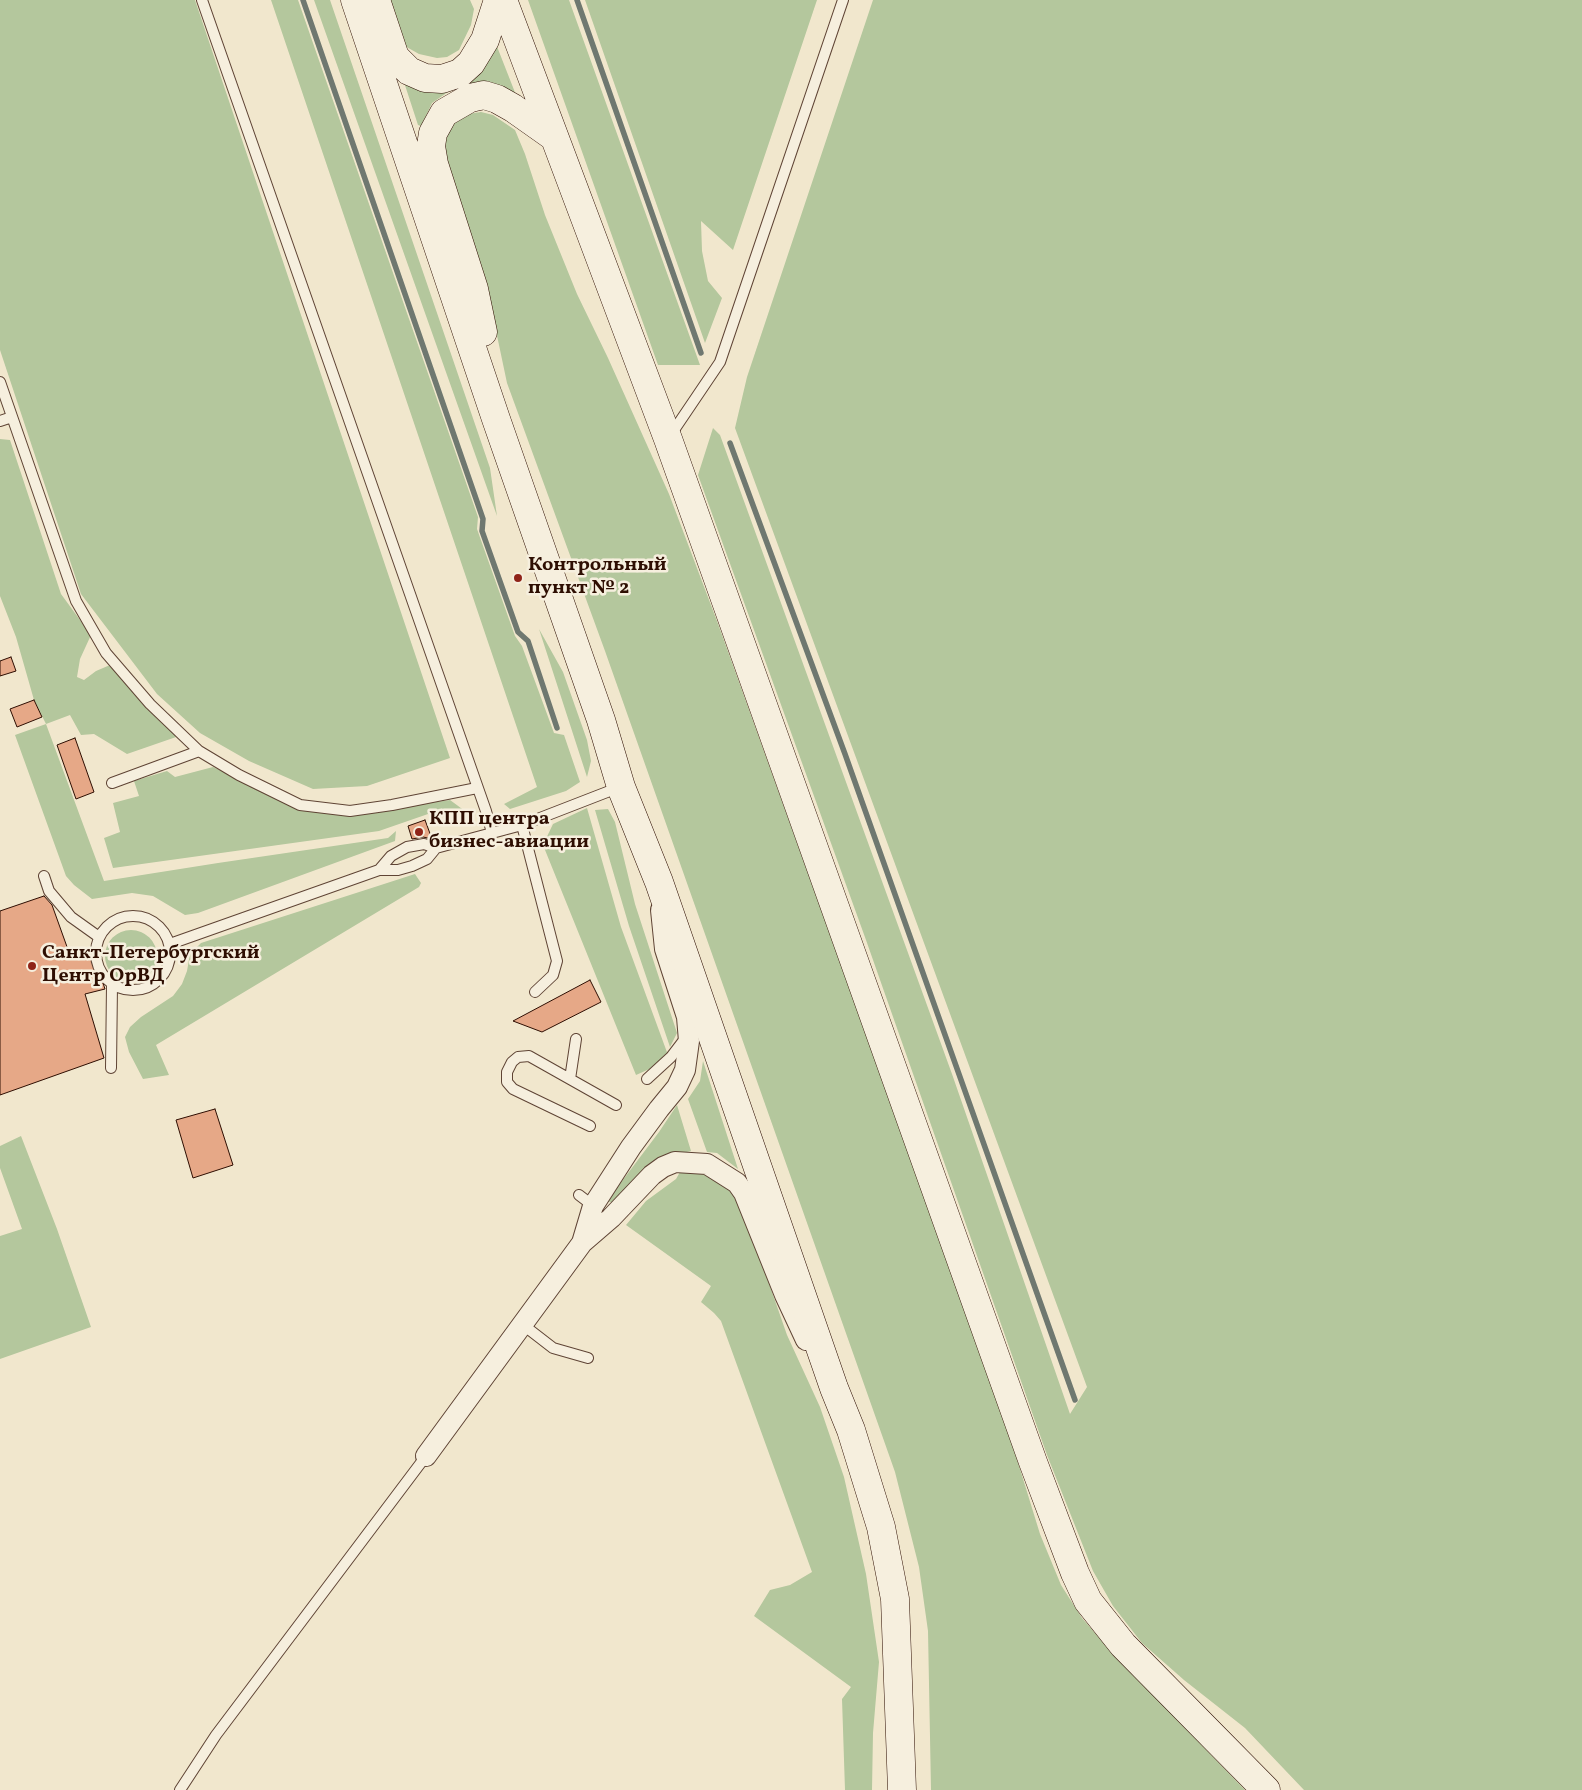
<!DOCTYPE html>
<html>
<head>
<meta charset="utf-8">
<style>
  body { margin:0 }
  canvas { display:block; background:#f1e7cd }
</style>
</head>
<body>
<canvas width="1582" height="1790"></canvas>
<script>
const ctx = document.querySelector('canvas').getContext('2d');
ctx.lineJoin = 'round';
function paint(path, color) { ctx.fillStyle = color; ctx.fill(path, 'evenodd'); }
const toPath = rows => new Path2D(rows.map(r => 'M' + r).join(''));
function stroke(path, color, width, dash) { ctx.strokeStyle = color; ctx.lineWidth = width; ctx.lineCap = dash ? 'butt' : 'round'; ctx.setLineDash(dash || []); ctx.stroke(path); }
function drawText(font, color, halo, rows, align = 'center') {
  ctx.font = font + ' Vollkorn,serif'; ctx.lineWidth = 5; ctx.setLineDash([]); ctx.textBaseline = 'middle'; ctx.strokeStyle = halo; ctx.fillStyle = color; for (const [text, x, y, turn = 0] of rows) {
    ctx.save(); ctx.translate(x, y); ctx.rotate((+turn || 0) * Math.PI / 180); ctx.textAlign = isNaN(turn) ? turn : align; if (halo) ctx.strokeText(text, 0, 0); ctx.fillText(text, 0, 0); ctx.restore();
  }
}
paint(toPath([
  [0,0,195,0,450,758,367,786,313,789,249,761,200,733,157,694,81,594,0,350],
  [271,0,298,0,478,517,477,529,515,636,522,646,554,733,564,735,580,782,566,791,510,809,504,804,537,787],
  [314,0,330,0,490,468,497,516],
  [386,0,470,0,474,9,471,25,459,50,447,57,437,58,419,54,403,45],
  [528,0,569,0,700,365,658,365],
  [585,0,817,0,733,250,701,221,702,251,708,281,722,298,705,343],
  [873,0,1582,0,1582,1790,1304,1790,1245,1728,1184,1680,1142,1643,1113,1606,1093,1571,1047,1455,866,940,698,475,713,428,720,435,952,1074,1070,1414,1087,1387,735,428,747,377],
  [496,44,516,95,465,86,448,92,432,103,421,126,418,125,402,76,410,79],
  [481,112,493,115,515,130,525,154,545,215,577,294,608,358,669,494,717,621,950,1267,1016,1456,1040,1534,1061,1585,1082,1618,1108,1648,1245,1790,931,1790,928,1631,919,1567,895,1472,605,651,507,383,487,288,444,150,448,132,456,122,468,114],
  [0,439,10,440,61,594,91,635,80,659,77,677,84,680,96,671,110,665,179,736,127,754,94,734,81,735,70,715,46,724,104,881,218,863,388,838,396,831,395,841,198,913,185,915,153,896,132,893,92,899,74,885,66,876,15,735,46,724,34,700,16,637,0,596],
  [539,629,563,672,587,740,591,761,587,777],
  [213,767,306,811,369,812,450,800,469,814,455,823,445,817,428,814,379,831,113,868,104,838,120,832,113,803,139,796,134,781,167,771,175,777],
  [587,808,621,927,668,1055,654,1067,636,1075,543,845,553,824],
  [608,809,615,822,635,904,677,1033,670,1047,629,926,595,810],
  [415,874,421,883,419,887,156,1045,169,1075,143,1079,129,1052,125,1037,130,1027,141,1017,173,996,182,984,187,971,190,954,201,943],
  '105 956a26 26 0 1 1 52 0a26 26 0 1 1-52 0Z',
  [703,1061,738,1169,717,1153,707,1152,688,1099,700,1081],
  [677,1105,691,1151,657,1159,639,1174,614,1203,607,1201,659,1132],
  [21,1136,57,1229,91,1327,0,1359,0,1236,22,1229,0,1168,0,1146],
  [700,1170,731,1188,742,1206,787,1335,820,1407,844,1477,866,1574,879,1662,873,1733,872,1790,845,1790,842,1699,851,1687,754,1616,770,1590,790,1585,812,1572,721,1321,714,1313,701,1302,711,1286,626,1225,646,1201,676,1179,680,1172]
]), '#b4c79d');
stroke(toPath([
  [303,0,483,519,482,531,518,632,528,641,557,728],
  [577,0,701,353],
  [730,443,845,754,1075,1400]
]), '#6f7870', 5.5);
const building = toPath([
  [11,657,16,671,0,676,0,661,11,657],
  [34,700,42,717,17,727,10,709,34,700],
  [75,738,94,792,76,799,57,745,75,738],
  [425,820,432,839,423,837,412,839,408,826,425,820],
  [44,896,52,905,71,958,93,953,105,989,85,994,104,1058,0,1095,0,911,44,896],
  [590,980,601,1002,542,1032,513,1021,590,980],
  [215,1109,233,1165,193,1178,176,1120,215,1109]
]);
paint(building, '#e6a887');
stroke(building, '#2e0e02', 1);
const service = toPath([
  [202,0,486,811,492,833],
  [0,382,76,601,106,653,150,704,199,751,239,775,300,805,350,811,392,805,477,788],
  [0,421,12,417],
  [670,436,720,362,843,0],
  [112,783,199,751],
  [522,825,557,961,553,975,535,992],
  [379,870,391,856,407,847,424,844,436,848,522,825,620,787],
  [44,876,49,891,71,917,99,937],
  '96 953a37 37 0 1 1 74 0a37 37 0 1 1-74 0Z',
  [170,944,379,870,398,870,412,866,427,859,436,848],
  [111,1068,112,985],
  [570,1079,576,1039],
  [647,1079,671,1057,684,1040],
  [590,1126,513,1089,507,1082,507,1072,512,1062,518,1057,529,1056,616,1105],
  [579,1195,596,1208],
  [522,1324,553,1348,588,1358],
  [180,1790,216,1735,426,1456]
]);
const minor = toPath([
  [582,1243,593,1206,631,1147,659,1109,677,1087,685,1070,689,1041,687,1017,665,949,661,910],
  [426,1456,582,1243,611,1218,652,1175,663,1167,675,1162,707,1164,737,1183,744,1193,785,1295,806,1340]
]);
const secondary = toPath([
  [355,0,496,419,601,720,621,787,659,882,834,1388,851,1430,881,1527,895,1599,902,1790],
  [376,0,395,57,409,71,425,78,442,79,460,73,471,63,485,40,498,0],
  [503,0,668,439,1033,1462,1075,1573,1088,1601,1123,1645,1266,1790],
  [483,332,474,289,434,164,431,146,433,133,444,113,470,98,484,95,497,99,513,108,554,137]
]);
stroke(service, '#5f4435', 12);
stroke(minor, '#5f4435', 22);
stroke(secondary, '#2e0e02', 29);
stroke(service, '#f6efde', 10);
stroke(minor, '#f6efde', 20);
stroke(secondary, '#f6efde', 28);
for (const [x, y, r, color] of [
  [518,578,5,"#8f2418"],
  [419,832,5,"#8f2418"],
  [32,966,5,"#8f2418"]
]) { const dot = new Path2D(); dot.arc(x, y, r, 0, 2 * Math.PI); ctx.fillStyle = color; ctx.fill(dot); stroke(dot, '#f6efde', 2); }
drawText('bold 20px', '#2e0e02', '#f6efde', [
  ["Контрольный",528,566],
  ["пункт № 2",528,589],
  ["КПП центра",429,820],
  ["бизнес-авиации",429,843],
  ["Санкт-Петербургский",42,954],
  ["Центр ОрВД",42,977]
], 'left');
</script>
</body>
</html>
